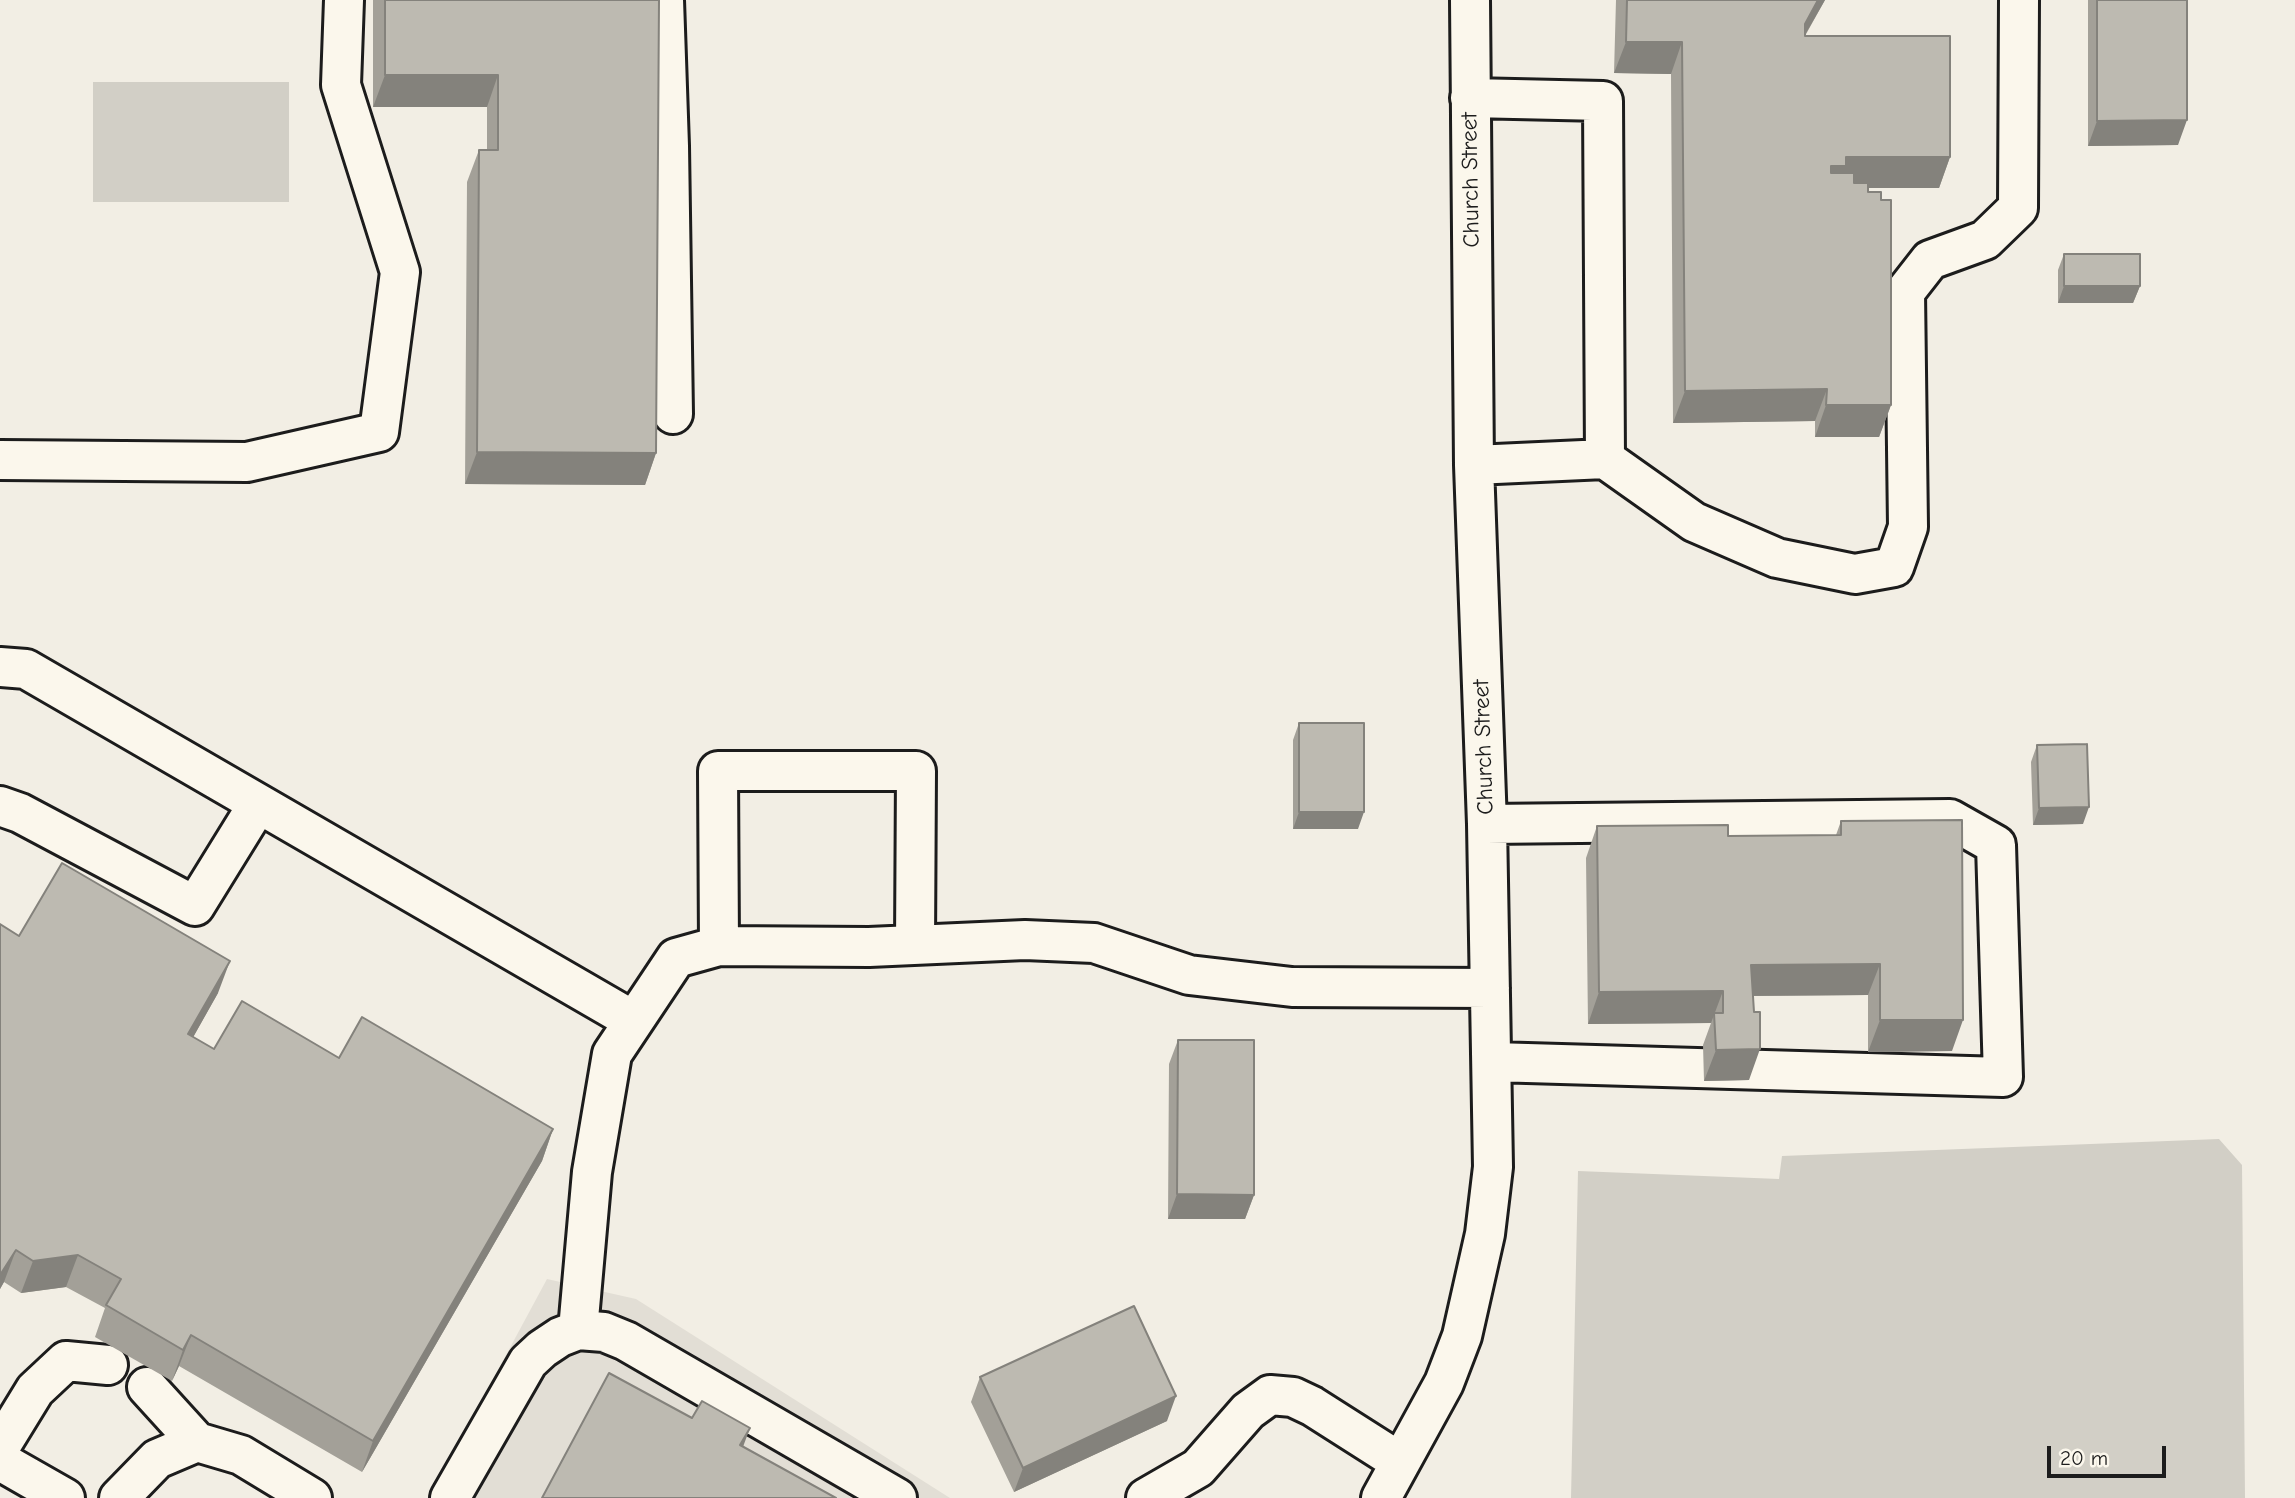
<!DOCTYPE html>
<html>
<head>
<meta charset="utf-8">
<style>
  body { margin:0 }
  #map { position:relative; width:2295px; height:1498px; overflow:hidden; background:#f2eee4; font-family:"Comic Neue",sans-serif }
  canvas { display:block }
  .scale { position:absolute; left:2047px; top:1446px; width:119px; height:32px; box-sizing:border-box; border:4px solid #1c1c1c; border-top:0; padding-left:9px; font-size:21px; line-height:24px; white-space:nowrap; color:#1c1c1c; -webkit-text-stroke:5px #fbf7ec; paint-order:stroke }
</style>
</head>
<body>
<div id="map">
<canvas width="2295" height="1498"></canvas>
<div class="scale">20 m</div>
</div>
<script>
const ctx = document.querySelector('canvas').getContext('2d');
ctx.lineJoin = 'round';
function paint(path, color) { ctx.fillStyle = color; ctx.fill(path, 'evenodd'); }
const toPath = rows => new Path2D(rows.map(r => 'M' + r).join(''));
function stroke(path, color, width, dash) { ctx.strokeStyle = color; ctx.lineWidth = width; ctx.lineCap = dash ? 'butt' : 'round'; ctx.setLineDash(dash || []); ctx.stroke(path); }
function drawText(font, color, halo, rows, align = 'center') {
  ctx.font = font + ' "Comic Neue",sans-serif'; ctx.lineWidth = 5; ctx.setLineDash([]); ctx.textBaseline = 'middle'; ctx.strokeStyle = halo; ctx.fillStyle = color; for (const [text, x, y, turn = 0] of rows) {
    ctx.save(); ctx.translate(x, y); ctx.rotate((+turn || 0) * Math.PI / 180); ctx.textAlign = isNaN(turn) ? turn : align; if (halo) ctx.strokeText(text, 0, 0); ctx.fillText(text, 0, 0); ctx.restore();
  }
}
paint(toPath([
  [547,1279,636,1299,950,1498,429,1498]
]), '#e2ded5');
paint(toPath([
  [93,82,289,82,289,202,93,202],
  [2219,1139,2242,1165,2245,1498,1571,1498,1578,1171,1779,1179,1782,1156]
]), '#d2cfc6');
const minor = toPath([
  [664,0,669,146,673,414],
  [1470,98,1603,101,1605,459,1474,465],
  [1605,459,1694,522,1777,558,1855,574,1894,567,1908,527,1905,292,1930,260,1985,240,2018,208,2019,0],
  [0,460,247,462,379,432,400,272,341,85,344,0],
  [0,667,26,669,634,1021],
  [0,806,20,813,195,906,258,804],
  [1487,824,1950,819,1996,845,2003,1077,1493,1062],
  [719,946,718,771,916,771,915,945],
  [578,1330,592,1172,612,1054,676,958,719,946,869,947,1025,940,1094,943,1189,975,1292,987,1490,988],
  [147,1387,197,1442],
  [0,1447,35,1390,66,1361,108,1365],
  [0,1461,65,1498],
  [119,1498,157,1459,197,1442,241,1455,312,1498],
  [450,1498,528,1362,542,1349,560,1337,578,1330,604,1332,626,1341,897,1498],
  [1146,1498,1198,1468,1248,1411,1270,1395,1293,1397,1312,1406,1400,1462],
  [1381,1498,1444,1383,1462,1336,1485,1234,1493,1167,1487,824,1474,465,1470,0]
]);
stroke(minor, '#1c1c1c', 44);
stroke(minor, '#fbf7ec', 38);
paint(toPath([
  [373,0,659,0,656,453,645,485,465,484,467,182,479,150,487,150,487,107,373,107],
  [1616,0,1825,0,1805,36,1950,157,1939,188,1868,188,1891,405,1879,437,1815,437,1815,421,1673,423,1671,74,1614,73],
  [2088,0,2187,0,2178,145,2088,146],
  [2064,254,2140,286,2133,303,2058,303,2058,270],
  [1299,723,1358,829,1293,829,1293,740],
  [2037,745,2083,824,2033,825,2031,762],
  [1841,821,1952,1051,1868,1052,1868,995,1753,996,1754,1012,1749,1080,1704,1081,1703,1045,1711,1023,1588,1024,1586,858,1597,826,1728,836,1836,835],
  [0,924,19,936,218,993,193,1037,214,1049,339,1058,553,1129,542,1161,362,1472,179,1366,172,1381,95,1337,105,1308,66,1287,21,1293,4,1282,0,1289],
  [1178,1040,1254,1195,1245,1219,1168,1219,1169,1064],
  [980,1377,1167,1421,1014,1492,971,1402]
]), '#a3a098');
paint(toPath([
  [1818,0,1825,0,1793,56,1805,24],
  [1626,42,1682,42,1671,74,1614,73],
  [385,75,498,75,487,107,373,107],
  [2187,120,2178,145,2088,146,2097,121],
  [1846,157,1950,157,1939,188,1838,188,1819,198,1831,166],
  [2064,286,2140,286,2133,303,2058,303],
  [1827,389,1815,421,1673,423,1685,391],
  [1826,405,1891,405,1879,437,1815,437],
  [477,452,656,453,645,485,465,484],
  [2089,807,2083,824,2033,825,2039,808],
  [1299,812,1364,812,1358,829,1293,829],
  [230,961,218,993,177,1066,188,1034],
  [1880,964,1868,995,1739,996,1751,965],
  [1723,991,1711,1023,1588,1024,1599,992],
  [1880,1020,1963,1020,1952,1051,1868,1052],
  [1760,1049,1749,1080,1704,1081,1716,1050],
  [553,1129,542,1161,362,1472,373,1441],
  [1177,1194,1254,1195,1245,1219,1168,1219],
  [16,1250,4,1282,0,1289,0,1275],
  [78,1255,66,1287,21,1293,33,1261],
  [191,1335,179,1366,172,1381,183,1350],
  [1176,1396,1167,1421,1014,1492,1023,1468],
  [750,1428,734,1471,740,1445]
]), '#84827c');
const building = toPath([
  [385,0,659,0,656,453,477,452,479,150,498,150,498,75,385,75,385,0],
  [1627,0,1818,0,1805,24,1805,36,1950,36,1950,157,1846,157,1846,166,1831,166,1831,173,1854,173,1854,183,1868,183,1868,192,1881,192,1881,200,1891,200,1891,405,1826,405,1827,389,1685,391,1682,42,1626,42,1627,0],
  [2097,0,2187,0,2187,120,2097,121,2097,0],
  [2064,254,2140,254,2140,286,2064,286,2064,254],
  [1299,723,1364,723,1364,812,1299,812,1299,723],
  [2087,744,2089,807,2039,808,2037,745,2087,744],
  [1962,820,1963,1020,1880,1020,1880,964,1751,965,1754,1012,1760,1012,1760,1049,1716,1050,1714,1013,1723,1013,1723,991,1599,992,1597,826,1728,825,1728,836,1841,835,1841,821,1962,820],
  [62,863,230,961,188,1034,214,1049,242,1001,339,1058,362,1017,553,1129,373,1441,191,1335,183,1350,106,1305,121,1279,78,1255,33,1261,16,1250,0,1275,0,924,19,936,62,863],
  [1178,1040,1254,1040,1254,1195,1177,1194,1178,1040],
  [1134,1306,1176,1396,1023,1468,980,1377,1134,1306],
  [609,1373,692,1418,702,1401,750,1428,740,1445,836,1498,542,1498,609,1373]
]);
paint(building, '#bdbab1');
stroke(building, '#84827c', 2);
drawText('23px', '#1c1c1c', '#fbf7ec', [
  ["Church Street",1471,180,-91],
  ["Church Street",1484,747,-92]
]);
</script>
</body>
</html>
